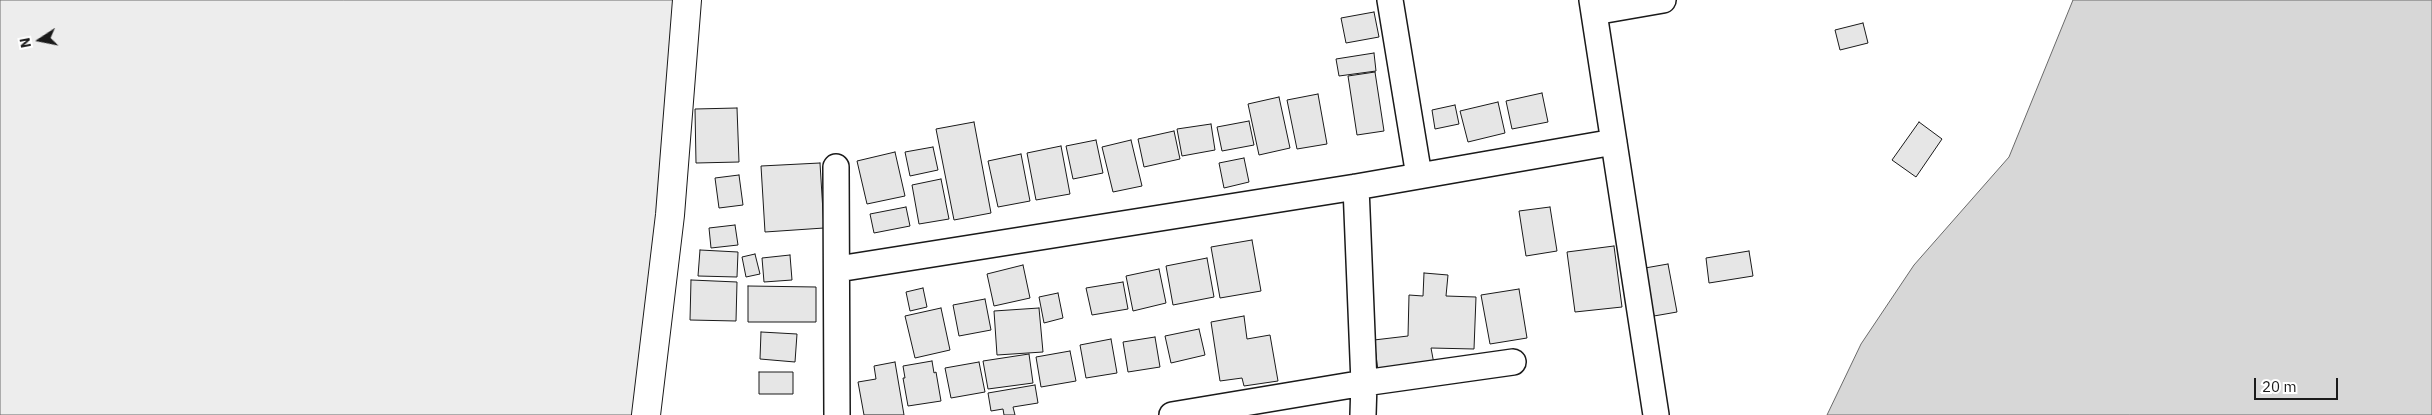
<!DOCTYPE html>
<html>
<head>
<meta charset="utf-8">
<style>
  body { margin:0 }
  #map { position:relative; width:2432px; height:415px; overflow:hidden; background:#fff; font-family:"IBM Plex Sans",sans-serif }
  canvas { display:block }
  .north { position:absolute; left:15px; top:15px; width:50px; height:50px; -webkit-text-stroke:4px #fff; paint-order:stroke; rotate:259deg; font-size:14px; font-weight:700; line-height:20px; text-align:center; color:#1a1a1a }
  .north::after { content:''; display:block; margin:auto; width:18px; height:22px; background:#1a1a1a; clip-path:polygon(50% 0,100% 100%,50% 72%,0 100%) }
  .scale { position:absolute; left:2254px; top:378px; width:84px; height:22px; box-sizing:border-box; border:2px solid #1a1a1a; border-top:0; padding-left:6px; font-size:15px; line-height:18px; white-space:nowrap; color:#1a1a1a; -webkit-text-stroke:4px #fff; paint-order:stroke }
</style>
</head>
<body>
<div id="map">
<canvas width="2432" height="415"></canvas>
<div class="north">N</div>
<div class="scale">20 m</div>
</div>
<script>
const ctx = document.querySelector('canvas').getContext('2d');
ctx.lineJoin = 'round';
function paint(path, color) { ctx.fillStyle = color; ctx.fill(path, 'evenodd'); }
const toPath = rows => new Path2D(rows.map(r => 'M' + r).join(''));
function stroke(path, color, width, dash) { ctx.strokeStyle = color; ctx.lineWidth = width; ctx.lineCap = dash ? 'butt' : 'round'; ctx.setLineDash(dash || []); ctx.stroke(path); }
const built = toPath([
  [0,0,687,0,646,415,0,415,0,0]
]);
paint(built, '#ededed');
stroke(built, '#6a6a6a', 1);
const water = toPath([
  [2073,0,2432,0,2432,415,1827,415,1861,344,1914,265,2009,157,2073,0]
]);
paint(water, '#d7d7d7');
stroke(water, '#6a6a6a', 1);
const building = toPath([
  [1374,12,1379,37,1346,43,1341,18,1374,12],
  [1863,23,1868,43,1840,50,1835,30,1863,23],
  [1374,53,1376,71,1339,76,1336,59,1374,53],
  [1375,72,1384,131,1357,135,1348,76,1375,72],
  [1542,93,1548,122,1512,129,1506,101,1542,93],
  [1318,94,1327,144,1297,149,1287,100,1318,94],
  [1279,97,1290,148,1259,155,1248,104,1279,97],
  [1498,102,1505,133,1468,142,1460,111,1498,102],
  [1455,105,1459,124,1435,129,1432,110,1455,105],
  [737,108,739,162,696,163,695,109,737,108],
  [1249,121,1254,145,1222,151,1217,127,1249,121],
  [974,122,991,213,954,220,936,129,974,122],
  [1919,122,1942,139,1916,177,1892,160,1919,122],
  [1211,124,1215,150,1182,156,1177,129,1211,124],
  [1174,131,1180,159,1144,167,1138,139,1174,131],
  [1096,140,1103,173,1073,179,1066,146,1096,140],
  [1131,140,1142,186,1113,192,1102,147,1131,140],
  [1061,146,1070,194,1036,200,1027,153,1061,146],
  [933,147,938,170,910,176,905,152,933,147],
  [895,152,905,196,867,204,857,161,895,152],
  [1021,154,1030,201,998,207,988,161,1021,154],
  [1244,158,1249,182,1224,188,1219,163,1244,158],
  [820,163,824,228,765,232,761,166,820,163],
  [739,175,743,205,719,208,715,178,739,175],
  [941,179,949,219,919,224,912,185,941,179],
  [906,207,910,226,874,233,870,214,906,207],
  [1550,207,1557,251,1526,256,1519,211,1550,207],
  [735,225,738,245,711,248,709,228,735,225],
  [1252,240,1261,291,1220,298,1211,247,1252,240],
  [1614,246,1622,307,1575,312,1567,252,1614,246],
  [700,250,738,252,737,277,698,276,700,250],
  [1749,251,1753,276,1709,283,1706,258,1749,251],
  [755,254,760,274,746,277,742,257,755,254],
  [790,255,792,280,764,282,762,258,790,255],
  [1207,258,1214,297,1173,305,1166,266,1207,258],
  [1668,264,1677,312,1654,316,1645,268,1668,264],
  [1023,265,1030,298,994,306,987,274,1023,265],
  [1159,269,1166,303,1133,311,1126,276,1159,269],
  [1424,273,1448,275,1446,296,1476,297,1474,349,1431,348,1434,364,1378,371,1374,340,1408,336,1409,295,1423,296,1424,273],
  [691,280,737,282,736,321,690,320,691,280],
  [1123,282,1128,309,1092,315,1086,288,1123,282],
  [748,286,816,287,816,322,748,322,748,286],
  [923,288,927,307,910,311,906,292,923,288],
  [1519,289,1527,338,1490,344,1481,295,1519,289],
  [1058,293,1063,318,1044,323,1039,297,1058,293],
  [985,299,991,330,959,336,953,305,985,299],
  [941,308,950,350,915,358,905,316,941,308],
  [1039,308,1043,352,997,355,994,311,1039,308],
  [1244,316,1247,339,1270,335,1278,381,1244,386,1242,378,1220,381,1211,322,1244,316],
  [1199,329,1205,355,1171,363,1165,336,1199,329],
  [761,332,797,334,795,362,760,359,761,332],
  [1155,337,1160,367,1128,372,1123,342,1155,337],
  [1111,339,1117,373,1086,378,1080,345,1111,339],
  [1070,351,1076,381,1041,387,1036,357,1070,351],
  [1029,354,1033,383,988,389,983,361,1029,354],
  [932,361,934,373,936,372,941,401,908,406,903,378,905,378,903,366,932,361],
  [895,362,904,415,864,415,858,382,876,379,874,366,895,362],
  [979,362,985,392,951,398,945,368,979,362],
  [759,372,793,372,793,394,759,394,759,372],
  [1035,385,1038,403,1013,407,1015,415,1004,415,1003,409,991,411,988,393,1035,385]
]);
paint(building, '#e6e6e6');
stroke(building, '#1a1a1a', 1);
const minor = toPath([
  [1390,0,1419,176],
  [1592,0,1656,415],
  [1594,12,1663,0],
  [836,167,837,415],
  [1356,187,1364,383,1363,415],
  [838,269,1356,187,1614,142],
  [1172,415,1364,383,1513,362]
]);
const tertiary = toPath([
  [646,415,670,215,687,0]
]);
stroke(minor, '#1a1a1a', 28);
stroke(tertiary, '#1a1a1a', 30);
stroke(minor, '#fff', 25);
stroke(tertiary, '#fff', 28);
</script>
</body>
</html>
